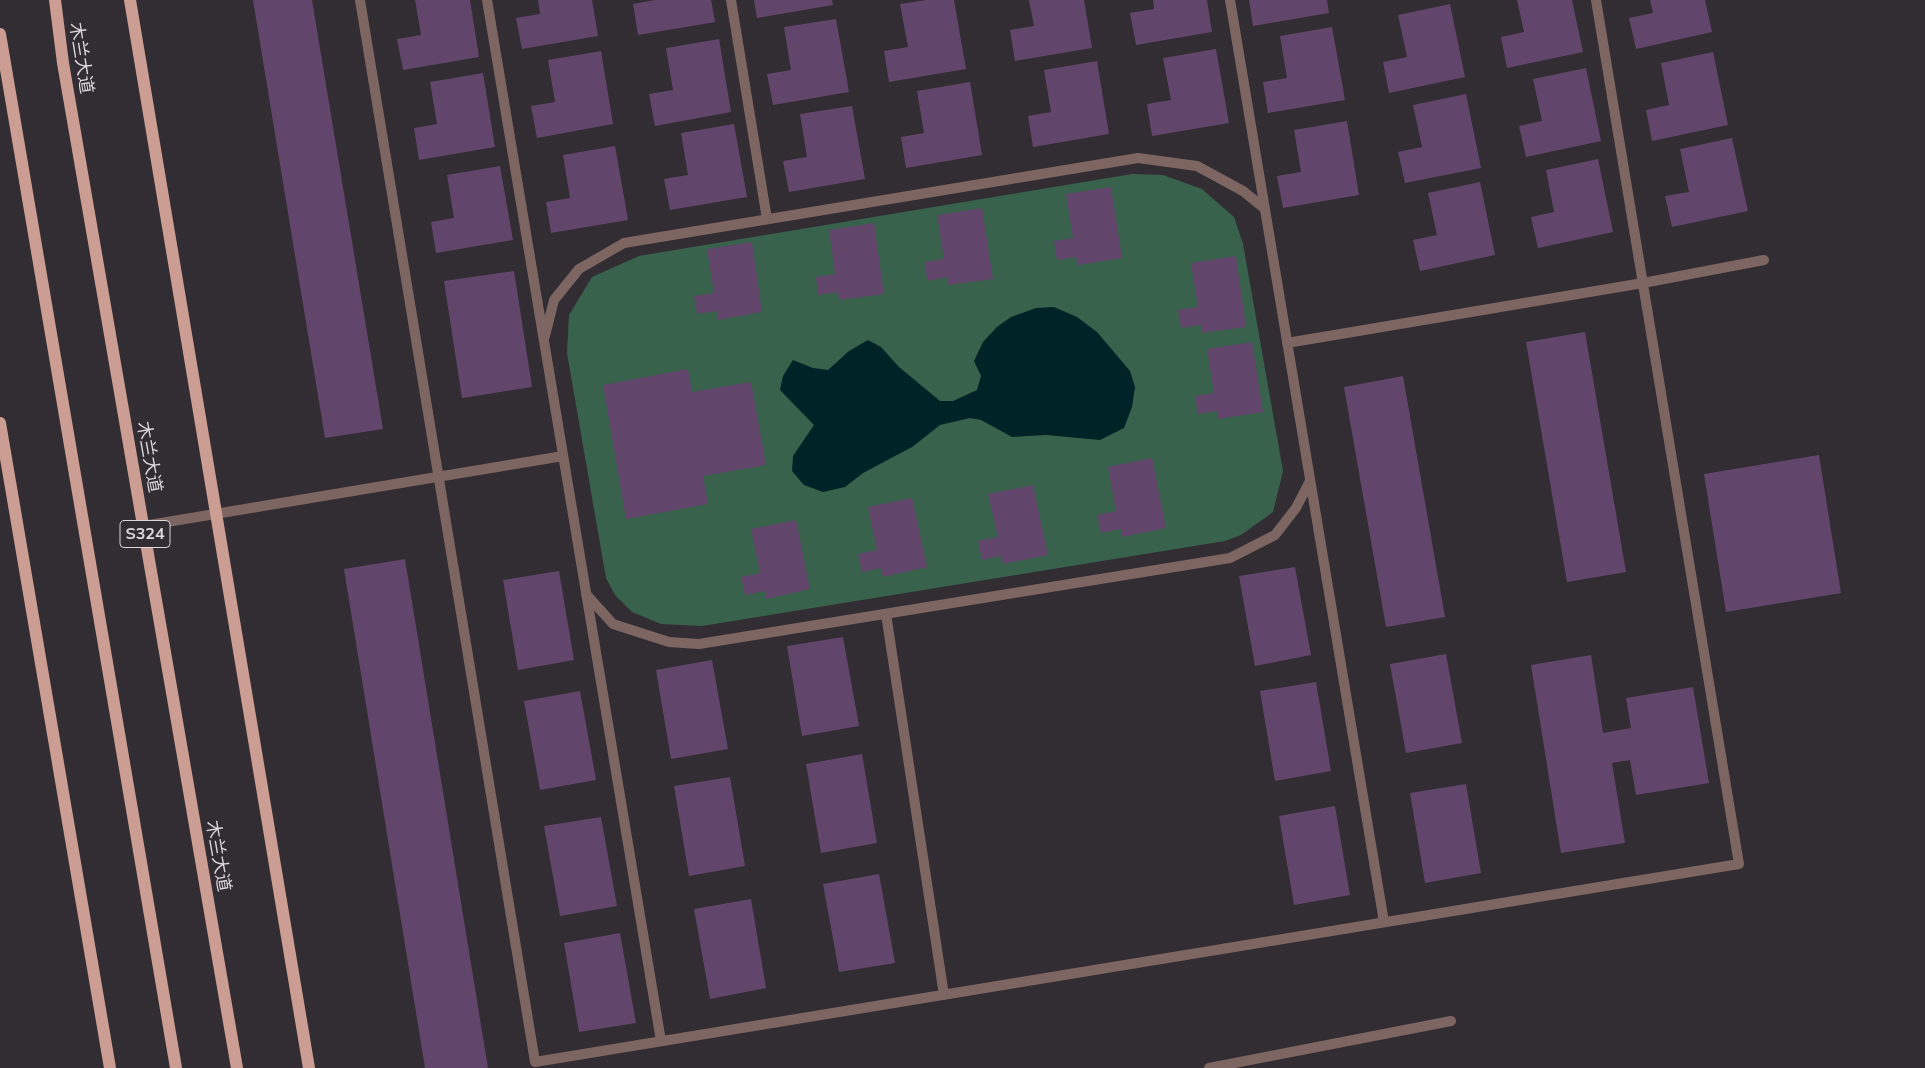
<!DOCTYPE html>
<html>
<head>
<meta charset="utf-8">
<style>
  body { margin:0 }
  canvas { display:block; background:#322c33 }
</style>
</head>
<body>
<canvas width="1925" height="1068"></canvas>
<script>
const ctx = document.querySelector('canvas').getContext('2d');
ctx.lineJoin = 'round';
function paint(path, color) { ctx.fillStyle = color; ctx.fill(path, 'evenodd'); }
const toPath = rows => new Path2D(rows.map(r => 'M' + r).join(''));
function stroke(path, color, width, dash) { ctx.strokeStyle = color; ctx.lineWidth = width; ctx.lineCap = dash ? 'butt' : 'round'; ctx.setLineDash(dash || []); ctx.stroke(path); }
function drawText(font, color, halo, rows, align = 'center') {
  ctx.font = font + ' Mulish,"Noto Sans SC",sans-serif'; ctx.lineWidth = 5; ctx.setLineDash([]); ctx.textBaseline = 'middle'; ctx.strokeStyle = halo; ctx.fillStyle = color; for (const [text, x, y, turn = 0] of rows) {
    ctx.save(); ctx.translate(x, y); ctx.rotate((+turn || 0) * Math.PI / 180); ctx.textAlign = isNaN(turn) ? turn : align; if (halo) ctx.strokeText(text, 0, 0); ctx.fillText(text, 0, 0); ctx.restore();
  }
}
paint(toPath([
  [1132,174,1163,175,1202,189,1234,217,1243,244,1283,471,1273,512,1241,535,1225,541,702,626,661,624,632,612,615,595,606,578,567,353,569,315,592,277,639,256]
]), '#38624c');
paint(toPath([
  [1054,307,1077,317,1097,332,1130,371,1135,387,1132,407,1124,428,1100,440,1046,435,1012,437,981,420,970,418,940,425,912,447,863,473,845,487,823,492,804,485,792,471,793,456,814,425,780,390,783,376,793,360,813,368,828,370,849,351,868,340,881,347,899,367,940,401,953,401,977,390,981,376,974,361,983,342,997,327,1011,317,1036,308]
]), '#002327');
paint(toPath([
  [253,0,312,0,383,429,325,438],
  [415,0,470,0,479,57,403,70,397,39,421,35],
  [538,0,592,0,598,36,522,49,516,18,540,14],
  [655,0,711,0,715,22,638,35,633,4],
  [754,0,832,0,833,5,757,18],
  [926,0,954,0,966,69,889,82,884,51,908,47,900,4],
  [1029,0,1084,0,1092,48,1015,61,1010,30,1034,26],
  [1153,0,1207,0,1212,32,1136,45,1130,13,1154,9],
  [1249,0,1327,0,1329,13,1253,26],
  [1517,0,1572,0,1583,52,1507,68,1501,37,1524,32],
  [1650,0,1705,0,1712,32,1636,49,1629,18,1653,13],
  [1450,4,1465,77,1389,93,1383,62,1407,57,1398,15],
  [836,19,849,92,773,105,767,74,791,70,784,27],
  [1332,27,1345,100,1268,113,1263,82,1287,78,1280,36],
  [719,39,731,112,655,126,649,94,673,90,666,48],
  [1216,49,1229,123,1152,136,1147,104,1171,100,1163,58],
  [601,51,613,124,537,138,531,106,555,102,548,60],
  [1713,52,1728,125,1652,141,1646,110,1669,105,1661,63],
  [1097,61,1109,134,1033,147,1028,116,1051,112,1044,70],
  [1586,68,1601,141,1526,157,1519,126,1542,121,1533,79],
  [483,73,495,147,419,160,414,128,437,124,430,82],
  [970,82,982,155,906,168,901,137,924,133,917,91],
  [1466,94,1481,168,1405,183,1398,152,1422,147,1413,105],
  [852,106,865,179,789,192,783,161,807,157,800,114],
  [1347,121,1359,195,1283,208,1277,176,1301,172,1294,130],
  [734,124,747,197,670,210,664,179,688,175,681,133],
  [1732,138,1748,211,1672,227,1665,196,1689,192,1680,149],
  [615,146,628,220,551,233,546,202,570,198,563,155],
  [1598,159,1613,232,1538,248,1531,217,1554,212,1546,170],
  [500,166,513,240,436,253,431,222,454,218,447,175],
  [1480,182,1495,255,1420,271,1413,240,1437,235,1428,193],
  [1111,187,1122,258,1078,265,1076,257,1057,260,1054,241,1073,238,1066,194],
  [982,208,993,279,948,285,947,277,927,281,925,262,944,259,937,215],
  [874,223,884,294,839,300,838,292,818,295,816,277,835,274,829,230],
  [752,242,762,312,718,320,717,311,697,314,694,296,714,293,707,249],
  [1236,256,1246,327,1201,333,1201,325,1181,328,1178,310,1198,307,1191,263],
  [514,271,532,387,462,398,444,281],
  [1585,332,1626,572,1567,582,1526,342],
  [1252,342,1263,412,1218,419,1217,411,1198,414,1195,396,1214,393,1207,349],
  [688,369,692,392,751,382,766,465,703,476,708,504,626,519,603,385],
  [1403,376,1445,617,1386,627,1344,387],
  [1819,455,1841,593,1726,612,1704,474],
  [1152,458,1166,528,1122,537,1121,529,1101,533,1097,515,1116,511,1108,467],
  [1033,485,1048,555,1003,564,1001,556,982,560,978,541,998,537,988,494],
  [912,498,927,567,883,577,881,568,862,572,858,554,877,550,868,507],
  [796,520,810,589,766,599,765,591,745,595,741,577,760,573,751,529],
  [405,559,488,1068,425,1068,344,569],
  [1295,567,1311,655,1255,666,1239,576],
  [559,571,574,660,518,670,503,580],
  [843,637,859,726,802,736,787,646],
  [1446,654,1462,743,1406,753,1390,664],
  [1591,655,1603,733,1631,728,1626,698,1693,687,1709,783,1636,795,1630,760,1612,763,1625,843,1561,853,1531,665],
  [712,660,728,749,671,759,656,670],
  [1316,682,1331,771,1275,781,1260,691],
  [580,691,596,780,540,790,524,701],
  [862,754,877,843,821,853,806,764],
  [730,777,745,866,689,876,674,786],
  [1466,784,1481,873,1425,883,1410,793],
  [1335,806,1350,895,1294,905,1279,816],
  [601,817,617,906,560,916,544,826],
  [879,874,895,963,839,972,823,884],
  [751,899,766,988,710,999,694,909],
  [620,933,636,1023,579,1032,564,943]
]), '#62456a');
stroke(toPath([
  [360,0,535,1062,1739,864,1596,0],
  [487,0,661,1041],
  [731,0,767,219],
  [1230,0,1384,922],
  [545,336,554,300,579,269,624,243,1138,158,1197,166,1243,191,1264,208],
  [1287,343,1643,283,1764,260],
  [143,526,563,456],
  [586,594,613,624,669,642,699,644,1230,558,1275,535,1296,508,1310,481],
  [886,614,944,995]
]), '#7d6661', 10);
stroke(toPath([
  [1209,1068,1451,1021]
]), '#7d6661', 10);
stroke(toPath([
  [55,0,63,63,237,1068],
  [130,0,309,1068],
  [0,34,176,1068],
  [0,423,110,1068]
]), '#cc9d92', 12);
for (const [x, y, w] of [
  [145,534,50]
]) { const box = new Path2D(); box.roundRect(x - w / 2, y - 13.5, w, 27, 4); ctx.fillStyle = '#322c33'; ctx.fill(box); stroke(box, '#dcd8dd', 1); }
drawText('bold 16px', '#dcd8dd', null, [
  ["S324",145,534]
]);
drawText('18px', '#dcd8dd', '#322c33', [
  ["木兰大道",81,58,81],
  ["木兰大道",149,457,80],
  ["木兰大道",218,856,80]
]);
</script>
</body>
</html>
